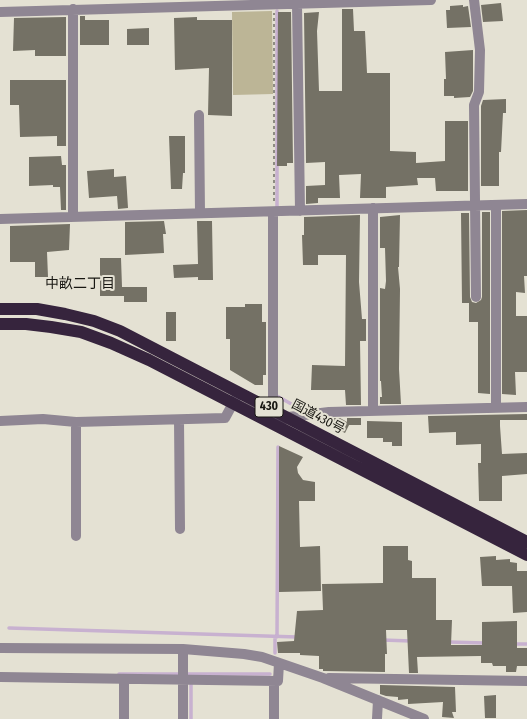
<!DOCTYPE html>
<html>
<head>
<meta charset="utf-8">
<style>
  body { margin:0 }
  canvas { display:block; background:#e4e1d3 }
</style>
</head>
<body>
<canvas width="527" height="719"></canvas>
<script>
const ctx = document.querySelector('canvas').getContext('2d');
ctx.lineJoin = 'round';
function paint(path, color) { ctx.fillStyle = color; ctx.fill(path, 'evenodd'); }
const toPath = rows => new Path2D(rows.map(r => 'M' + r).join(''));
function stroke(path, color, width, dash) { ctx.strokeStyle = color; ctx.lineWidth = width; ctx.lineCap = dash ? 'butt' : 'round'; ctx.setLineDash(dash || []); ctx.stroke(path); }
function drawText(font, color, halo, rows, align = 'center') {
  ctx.font = font + ' "Fira Sans Condensed","Noto Sans JP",sans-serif'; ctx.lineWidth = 4; ctx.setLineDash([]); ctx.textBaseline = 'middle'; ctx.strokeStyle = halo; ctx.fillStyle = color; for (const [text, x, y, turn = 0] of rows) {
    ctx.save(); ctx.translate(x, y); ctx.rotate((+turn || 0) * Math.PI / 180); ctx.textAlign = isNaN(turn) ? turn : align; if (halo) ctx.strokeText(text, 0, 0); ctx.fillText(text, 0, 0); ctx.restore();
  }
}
paint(toPath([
  [272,11,273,94,233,95,232,12]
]), '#bcb596');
stroke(toPath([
  [277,11,277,207],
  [277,396,295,406],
  [9,628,297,637],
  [275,637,275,653],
  [277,637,278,447],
  [382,640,411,641],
  [448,642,485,643],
  [514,644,527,644],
  [119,674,270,674],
  [191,719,191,682]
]), '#c8b1d0', 3.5);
paint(toPath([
  [501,3,503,21,483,22,481,5],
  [463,5,463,7,468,6,471,27,447,28,446,10,450,10,450,6],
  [342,9,353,9,354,31,365,31,367,73,390,73,390,151,416,152,416,163,445,161,445,121,468,121,468,191,436,191,435,178,417,178,418,185,386,187,386,198,360,198,361,174,339,175,340,198,318,198,318,203,306,204,306,186,325,185,325,162,306,163,304,13,319,12,317,31,319,91,342,91],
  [278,12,291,12,293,163,287,163,287,166,277,166],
  [80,16,85,16,85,20,109,20,109,45,80,45],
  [66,17,66,56,35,56,35,50,13,51,14,18],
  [197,17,197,20,232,20,232,116,208,115,209,68,175,70,174,18],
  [149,28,149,45,127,45,127,29],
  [473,50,473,91,470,97,454,98,454,96,444,96,444,79,446,79,445,52],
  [10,80,66,80,66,146,57,146,57,136,20,137,19,105,10,105],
  [506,99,506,113,503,113,501,152,499,152,499,186,481,186,481,106,483,100],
  [169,136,185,136,185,173,183,173,182,189,171,189],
  [61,156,62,165,66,165,66,210,61,210,60,187,53,187,53,185,29,186,29,157],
  [114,169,114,177,126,176,128,208,118,209,117,196,89,198,87,171],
  [527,210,527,276,524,276,525,293,516,292,516,316,527,316,527,372,515,372,516,395,502,394,502,211],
  [482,212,490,212,490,394,478,393,478,322,469,322,469,303,462,303,461,213,469,213,470,297,472,302,476,303,481,300,482,297],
  [360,215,359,282,362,319,366,319,366,341,360,341,361,405,346,405,345,390,311,390,312,365,345,366,346,255,318,255,318,265,303,265,302,235,304,235,304,217],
  [400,215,399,267,398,267,400,289,399,369,401,404,380,404,380,397,382,397,381,381,380,381,380,288,385,289,386,281,385,248,380,248,380,217],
  [164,221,166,234,163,234,164,253,125,255,125,222],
  [197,221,212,221,213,280,198,280,198,277,174,278,173,265,198,264],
  [70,224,69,250,47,252,48,277,35,277,35,262,10,262,10,226],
  [100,258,121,258,122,287,147,287,147,302,124,302,124,296,100,296],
  [245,304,262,304,262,322,266,322,266,375,263,375,263,385,255,385,230,370,230,339,226,339,226,307,245,307],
  [166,312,176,312,176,341,166,341],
  [527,414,527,420,500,420,500,426,502,454,527,453,527,474,502,476,502,501,479,501,478,463,481,463,481,444,456,445,456,432,429,433,428,416],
  [330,418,340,418,347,422,347,418,361,418,361,425,349,425,345,433,327,424],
  [367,421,402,422,402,446,392,446,392,442,383,442,383,438,367,438],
  [279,446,303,457,297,467,298,473,303,480,315,482,315,501,299,501,300,547,320,546,321,591,279,592],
  [383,546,408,546,408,560,412,561,412,578,436,578,436,620,452,620,451,645,482,645,482,622,517,621,517,648,527,648,527,666,517,666,516,672,506,672,506,666,493,666,492,663,481,663,481,656,417,657,418,673,409,673,407,630,386,630,387,654,385,654,385,672,323,671,323,669,319,669,319,656,300,655,300,653,278,653,277,642,294,641,297,611,323,610,322,584,383,583],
  [496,556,496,560,510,559,510,562,517,563,517,571,527,571,527,612,513,613,512,586,482,586,480,557],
  [380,685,455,687,456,712,452,712,454,718,442,717,443,702,408,704,408,699,398,700,398,697,386,696,380,694],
  [496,695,496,718,485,718,484,696]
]), '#747165');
stroke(toPath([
  [274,201,274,13]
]), '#8e8c82', 2, [3, 3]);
stroke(toPath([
  [474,0,480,50,479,92,474,105,476,297],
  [297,4,300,211],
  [73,9,73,217],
  [0,12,431,0],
  [199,115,200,213],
  [373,208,373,410],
  [0,219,527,204],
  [496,408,496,205],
  [271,417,273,409,273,212],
  [179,420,180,529],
  [0,421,43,419,76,422,225,418,237,396],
  [274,424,288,417,329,412,527,407],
  [76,536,76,422],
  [0,648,183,649,244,654,262,657,323,678,424,719],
  [183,649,183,719],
  [0,677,278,681,279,663],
  [329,678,527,681],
  [124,719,124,680],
  [274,719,274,681],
  [377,719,378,700]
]), '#8f8693', 10);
stroke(toPath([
  [0,309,37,309,65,314,94,321,120,331,527,542],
  [0,324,26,324,51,327,81,332,111,343,149,360,527,555]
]), '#36243d', 12);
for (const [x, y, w] of [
  [269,407,28]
]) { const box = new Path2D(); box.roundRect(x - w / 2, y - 10, w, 20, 3); ctx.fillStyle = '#e4e1d3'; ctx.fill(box); stroke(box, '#181712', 1); }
drawText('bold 12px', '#181712', null, [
  ["430",269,407]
]);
drawText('13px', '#181712', '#e4e1d3', [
  ["国道430号",318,417,28]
]);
drawText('14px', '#181712', '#e4e1d3', [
  ["中畝二丁目",80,284]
]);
</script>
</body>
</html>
